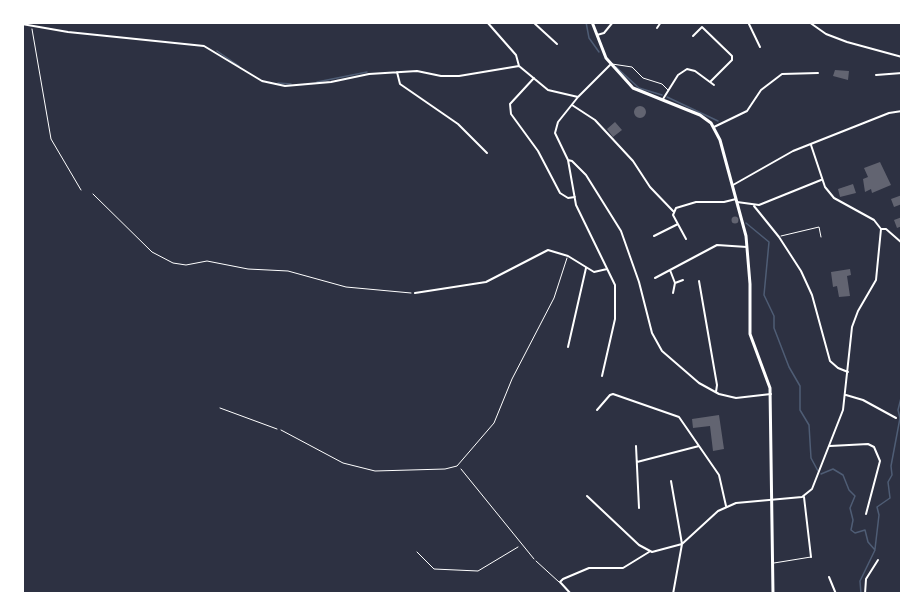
<!DOCTYPE html>
<html>
<head>
<meta charset="utf-8">
<style>
  body { margin:0 }
  #map { position:relative; width:924px; height:616px; overflow:hidden; background:#2d3142; font-family:"PT Sans",sans-serif }
  canvas { display:block }
  .frame { position:absolute; inset:0; border:24px solid #fff; pointer-events:none }
</style>
</head>
<body>
<div id="map">
<canvas width="924" height="616"></canvas>
<div class="frame"></div>
</div>
<script>
const ctx = document.querySelector('canvas').getContext('2d');
ctx.lineJoin = 'round';
const toPath = rows => new Path2D(rows.map(r => 'M' + r).join(''));
function stroke(path, color, width, dash) { ctx.strokeStyle = color; ctx.lineWidth = width; ctx.lineCap = dash ? 'butt' : 'round'; ctx.setLineDash(dash || []); ctx.stroke(path); }
function paint(path, color) { ctx.fillStyle = color; ctx.fill(path, 'evenodd'); }
stroke(toPath([
  [586,22,589,38,599,52],
  [217,51,239,66],
  [616,67,639,88,662,95],
  [317,82,367,72],
  [278,83,291,84],
  [667,97,718,121],
  [746,223,769,242,764,295,774,316,774,328,789,367,800,386,800,410,809,425,811,458,818,471],
  [821,474,833,469,843,475,849,490,855,496,850,508,853,520,851,530,855,533,865,530,868,542,875,550,860,581,861,594],
  [875,549,879,515,877,507,890,498,888,482,892,475,891,466,900,418,898,410,902,394]
]), '#4f5d75', 1.5);
paint(toPath([
  [835,70,849,71,848,80,833,76],
  '634 112a6 6 0 1 1 12 0a6 6 0 1 1-12 0Z',
  [615,122,622,130,613,137,607,129],
  [880,162,891,185,872,193,871,189,865,192,863,179,868,177,864,168],
  [853,184,856,193,840,197,838,189],
  [902,195,902,204,894,207,891,199],
  '731.5 220a3.5 3.5 0 1 1 7 0a3.5 3.5 0 1 1-7 0Z',
  [902,217,902,226,897,228,894,220],
  [850,269,851,275,847,276,850,296,839,297,837,286,833,287,831,272],
  [719,415,724,449,713,451,710,426,693,428,692,419]
]), '#626471');
stroke(toPath([
  [32,29,51,139,81,190],
  [93,194,152,252,173,263,186,265,207,261,248,269,288,271,346,287,411,293],
  [220,408,277,429],
  [461,469,534,559],
  [417,552,434,569,478,571,518,547]
]), '#fff', 1);
stroke(toPath([
  [612,64,632,67,643,78,662,84,668,90],
  [781,236,819,227,821,237],
  [281,430,343,463,375,471,445,469,457,466,494,423,512,379,554,298,567,258],
  [536,561,559,582],
  [774,563,811,557]
]), '#fff', 1);
stroke(toPath([
  [487,22,516,55,519,66],
  [533,22,557,44],
  [748,22,760,47],
  [809,22,826,34,847,42,902,57],
  [22,24,68,32,204,46,262,81,285,86,331,82,369,74,417,71,441,76,459,76,519,66,548,90,578,97],
  [657,28,661,22],
  [597,35,604,33,613,22],
  [693,36,702,27,732,56,732,60,710,82],
  [397,72,400,84,458,124,487,153],
  [876,75,902,73],
  [534,78,510,104,511,114,538,151,560,193,568,198,575,197],
  [663,99,678,75,687,69,695,71,714,85],
  [572,105,595,120,633,161,650,187,673,211],
  [714,127,747,111,761,90,782,74,818,73],
  [811,145,825,187,834,198,874,220,881,229,886,229,902,243],
  [568,160,572,161,586,175,621,231,639,282,652,333,662,351,699,383,719,394,736,398,771,394],
  [733,185,793,151,889,113,902,111],
  [737,202,759,205,821,180],
  [754,206,779,237,801,271,812,295,830,361,838,368,848,372],
  [654,236,678,224],
  [686,239,673,215,676,208,696,202,724,202,736,199],
  [670,270,675,283,673,293],
  [655,278,717,245,747,247],
  [699,281,717,385,716,392],
  [675,283,683,280],
  [415,293,486,282,548,250,568,256,594,272,607,269],
  [568,347,586,268],
  [602,376,615,319,615,285,576,205,568,160,555,133,558,122,578,97,610,65],
  [846,395,863,400,896,418],
  [597,410,610,395,613,394,679,417,719,475,726,506],
  [636,446,639,508],
  [830,446,868,444,874,447,880,461,866,514],
  [637,462,699,446],
  [587,496,639,545,652,552,682,544,671,481],
  [804,497,811,557],
  [829,577,836,594],
  [571,594,560,582,563,579,589,568,623,568,649,552],
  [673,594,682,544,718,511,736,503,802,497,812,489,843,410,852,327,858,311,876,280,881,229],
  [865,594,866,579,878,560]
]), '#fff', 2);
stroke(toPath([
  [592,22,606,58,633,88,700,115,711,123,720,140,746,236,750,284,750,334,770,388,773,594]
]), '#fff', 3);
</script>
</body>
</html>
